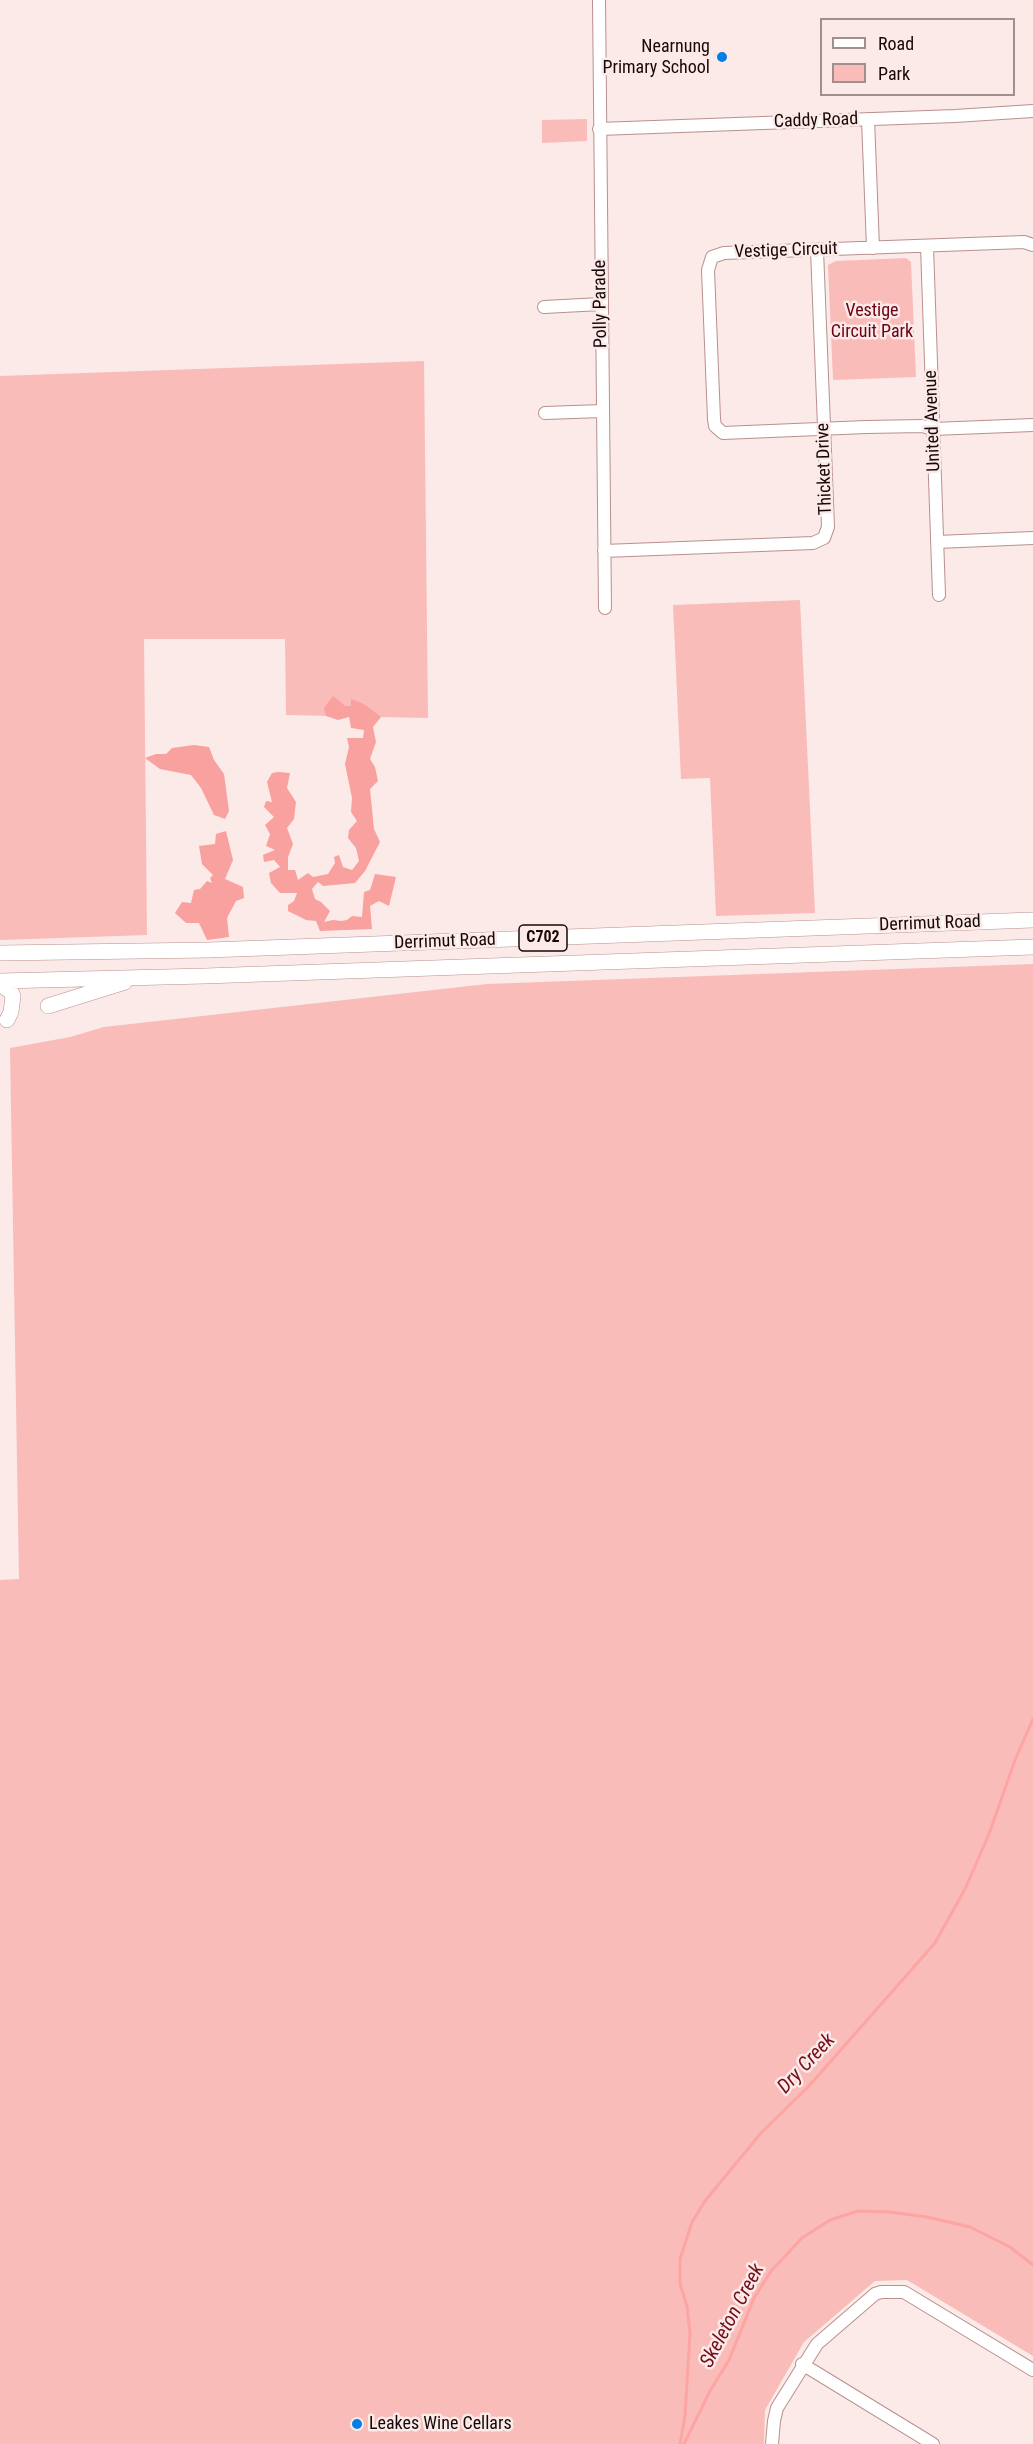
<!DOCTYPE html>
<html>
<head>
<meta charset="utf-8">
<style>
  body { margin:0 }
  #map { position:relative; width:1033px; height:2444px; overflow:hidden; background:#fbeae8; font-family:"Roboto Condensed",sans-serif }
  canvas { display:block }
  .legend { position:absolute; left:820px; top:18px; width:195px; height:78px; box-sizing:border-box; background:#fbeae8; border:2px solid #9f908e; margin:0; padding:8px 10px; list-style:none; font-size:18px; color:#160808 }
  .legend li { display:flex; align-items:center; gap:12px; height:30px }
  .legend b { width:30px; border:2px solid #9f908e }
</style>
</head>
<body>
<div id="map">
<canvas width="1033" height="2444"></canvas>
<ul class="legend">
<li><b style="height:8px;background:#fff"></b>Road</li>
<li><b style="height:16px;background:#f9bcb9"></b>Park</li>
</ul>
</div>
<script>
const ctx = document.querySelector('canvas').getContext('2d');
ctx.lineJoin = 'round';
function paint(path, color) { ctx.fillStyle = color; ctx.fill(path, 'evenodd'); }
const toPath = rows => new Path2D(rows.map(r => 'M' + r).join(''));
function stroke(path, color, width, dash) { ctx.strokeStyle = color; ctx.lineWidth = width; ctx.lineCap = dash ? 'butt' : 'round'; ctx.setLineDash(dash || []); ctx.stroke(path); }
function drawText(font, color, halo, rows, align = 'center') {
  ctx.font = font + ' "Roboto Condensed",sans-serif'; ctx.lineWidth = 5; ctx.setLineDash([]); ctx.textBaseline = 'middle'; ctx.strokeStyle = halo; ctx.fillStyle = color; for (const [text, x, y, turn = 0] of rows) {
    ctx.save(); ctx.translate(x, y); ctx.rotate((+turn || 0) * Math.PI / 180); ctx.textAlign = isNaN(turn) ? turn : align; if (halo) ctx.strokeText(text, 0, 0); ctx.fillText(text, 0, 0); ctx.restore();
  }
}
paint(toPath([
  [587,119,587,141,542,143,542,120],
  [906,258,911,262,916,377,833,380,828,265,836,261],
  [424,361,428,718,286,715,285,639,144,639,147,935,0,940,0,376],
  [800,600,815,913,716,916,710,778,681,779,673,605],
  [1033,964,1033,2356,907,2280,875,2281,804,2342,765,2410,764,2444,0,2444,0,1580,19,1579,10,1048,70,1037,104,1027,487,984]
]), '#f9bcb9');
paint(toPath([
  [333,696,345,706,351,706,351,699,364,704,381,717,373,727,376,742,370,759,375,767,378,781,370,789,374,829,380,842,365,871,355,883,323,886,318,882,312,889,315,899,321,902,330,911,324,922,333,920,341,921,347,920,352,916,362,917,364,892,370,890,375,874,396,877,389,906,379,901,370,906,372,929,320,931,316,921,306,920,288,911,288,905,294,901,297,893,280,893,271,883,269,873,280,867,274,860,264,862,263,855,275,850,266,846,270,834,265,825,274,817,264,807,266,801,272,802,267,782,272,773,278,772,290,773,287,788,296,802,294,819,287,828,293,844,288,857,288,870,295,870,298,880,308,873,313,877,328,874,335,863,334,857,339,855,343,867,352,870,359,861,356,848,348,838,349,830,357,821,351,812,352,798,345,764,349,747,347,738,363,738,364,730,351,728,349,717,338,720,326,716,324,708],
  [194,745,209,747,214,760,224,774,229,811,225,819,214,815,201,788,191,775,160,769,145,758,156,754,166,754,172,748],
  [226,831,233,860,225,879,243,887,244,898,236,901,227,918,229,937,207,940,199,923,186,923,175,913,182,902,191,903,194,890,200,889,207,881,212,883,210,878,213,875,202,864,199,846,215,844,216,834]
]), '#f8a19e');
stroke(toPath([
  [680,2444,685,2416,690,2333,687,2306,680,2284,680,2259,692,2222,705,2201,761,2133,809,2086,935,1943,965,1889,989,1834,1015,1760,1033,1719],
  [684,2444,710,2391,729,2360,754,2298,771,2271,802,2238,830,2220,858,2211,889,2212,927,2217,970,2227,1010,2247,1033,2265]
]), '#fda5a2', 3);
const minor = toPath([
  [599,0,605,608],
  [868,119,873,248],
  [599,129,955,116,1033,111],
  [1033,245,1024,242,724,253,712,257,708,270,714,419,715,426,723,433,866,427,922,426,933,429,1033,425],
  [927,246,939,595],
  [544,307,601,304],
  [545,413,602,411],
  [937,542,1033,538],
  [604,551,813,543,824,538,828,527,817,250],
  [802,2364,933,2444],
  [772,2444,774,2421,777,2408,817,2344,875,2294,881,2292,904,2292,1033,2370]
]);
const major = toPath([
  [0,953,209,950,1033,920],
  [0,981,205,976,1033,947],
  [0,984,11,992,13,996,11,1012,7,1020],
  [48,1006,125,982]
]);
stroke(minor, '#b8908e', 14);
stroke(major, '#b8908e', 16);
stroke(minor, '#fff', 12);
stroke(major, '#fff', 15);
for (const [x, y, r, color] of [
  [722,57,6,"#057fe6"],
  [357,2424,6,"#057fe6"]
]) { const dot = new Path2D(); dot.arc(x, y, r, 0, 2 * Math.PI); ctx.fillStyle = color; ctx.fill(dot); stroke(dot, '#fbeae8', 2); }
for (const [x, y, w] of [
  [543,938,48]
]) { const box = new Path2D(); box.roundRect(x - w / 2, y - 13, w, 26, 4.5); ctx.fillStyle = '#fbeae8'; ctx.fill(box); stroke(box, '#160808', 1.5); }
drawText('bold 16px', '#160808', null, [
  ["C702",543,938]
]);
drawText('18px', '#160808', '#fbeae8', [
  ["Nearnung",710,47],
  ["Primary School",710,68],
  ["Leakes Wine Cellars",369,2424,"left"]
], 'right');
drawText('18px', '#160808', '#fbeae8', [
  ["Caddy Road",816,121,-2],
  ["Vestige Circuit",786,251,-2],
  ["Polly Parade",601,304,-91],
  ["United Avenue",933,421,-92],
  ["Thicket Drive",825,469,-92],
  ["Derrimut Road",930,924,-2],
  ["Derrimut Road",445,942,-2]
]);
drawText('18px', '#6a0013', '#fbeae8', [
  ["Vestige",872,311],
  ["Circuit Park",872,332]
]);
drawText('italic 20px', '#740e1b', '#fbeae8', [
  ["Dry Creek",807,2064,-47],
  ["Skeleton Creek",733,2316,-62]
]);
</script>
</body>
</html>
